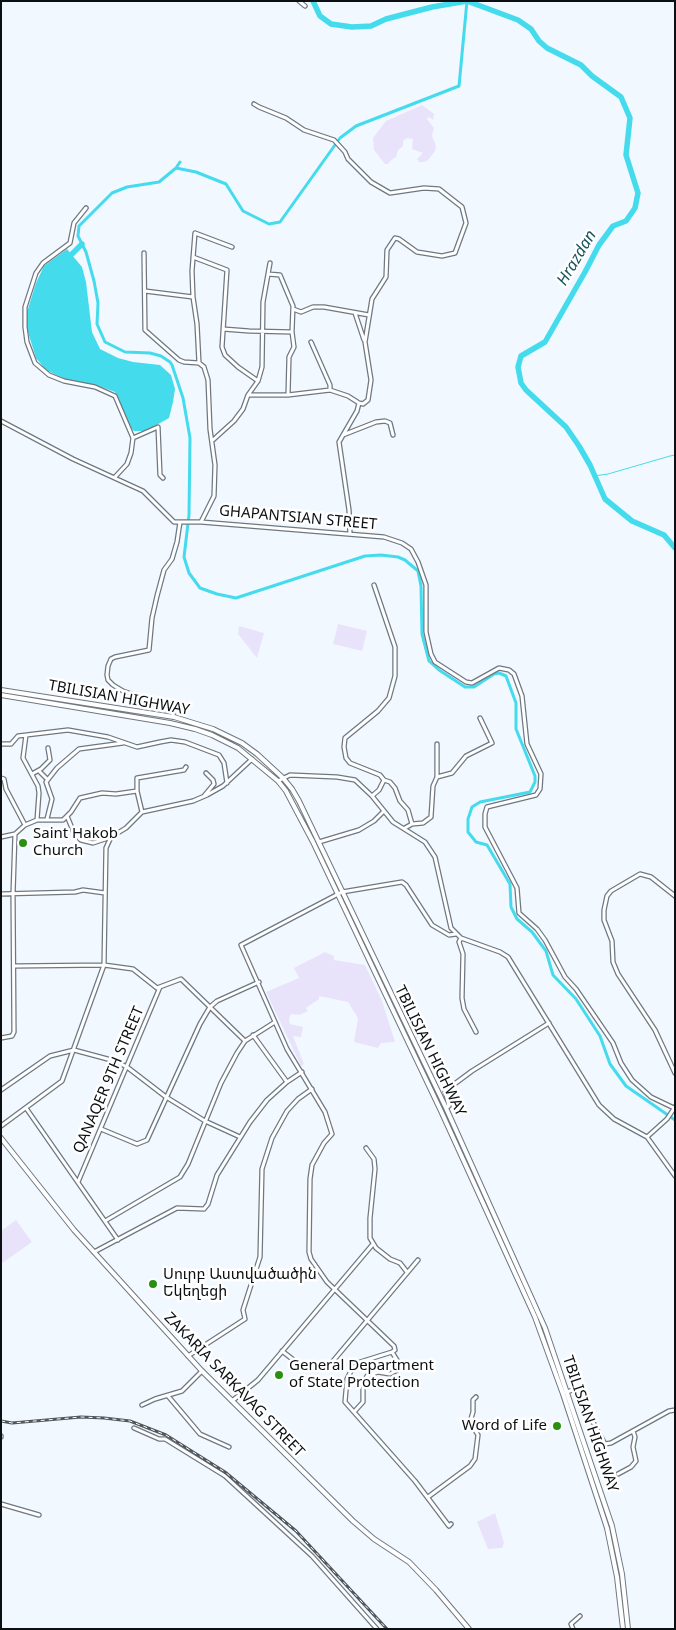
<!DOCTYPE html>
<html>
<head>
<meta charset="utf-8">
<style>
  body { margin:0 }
  #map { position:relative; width:676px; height:1630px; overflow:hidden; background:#f2f8ff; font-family:"Noto Sans",sans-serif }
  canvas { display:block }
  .frame { position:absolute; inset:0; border:2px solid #0c1013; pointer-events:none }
</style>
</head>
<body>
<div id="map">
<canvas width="676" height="1630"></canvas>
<div class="frame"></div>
</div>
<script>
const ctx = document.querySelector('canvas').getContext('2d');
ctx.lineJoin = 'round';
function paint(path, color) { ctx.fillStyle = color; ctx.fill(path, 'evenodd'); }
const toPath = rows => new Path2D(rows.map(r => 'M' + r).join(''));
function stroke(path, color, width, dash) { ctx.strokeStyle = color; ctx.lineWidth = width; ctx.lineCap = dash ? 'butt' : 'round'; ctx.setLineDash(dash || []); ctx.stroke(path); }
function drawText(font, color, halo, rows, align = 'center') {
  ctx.font = font + ' "Noto Sans","Noto Sans Armenian",sans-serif'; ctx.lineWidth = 5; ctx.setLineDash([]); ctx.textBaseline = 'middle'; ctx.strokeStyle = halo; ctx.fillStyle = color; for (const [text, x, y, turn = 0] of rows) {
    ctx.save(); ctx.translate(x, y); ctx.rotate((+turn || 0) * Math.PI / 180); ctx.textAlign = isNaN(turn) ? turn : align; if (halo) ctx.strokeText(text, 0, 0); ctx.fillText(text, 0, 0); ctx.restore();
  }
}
paint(toPath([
  [422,105,434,114,433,120,429,117,427,119,434,128,432,136,436,146,435,151,428,160,424,162,419,162,417,159,423,153,412,149,413,139,407,138,403,141,403,146,398,150,396,157,391,160,388,164,385,164,374,150,373,138,386,121],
  [338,624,367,631,362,651,333,644],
  [239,626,264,633,257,658,238,634],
  [325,952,334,956,334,960,365,965,382,1001,395,1042,381,1043,378,1048,354,1042,358,1018,348,1002,319,996,319,999,306,1008,308,1011,299,1015,291,1014,289,1020,290,1024,303,1027,301,1037,293,1036,304,1064,301,1066,266,992,299,978,294,968],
  [16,1220,32,1242,1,1264,1,1231],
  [495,1513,504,1543,502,1548,488,1549,477,1522]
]), '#e8e3fb');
paint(toPath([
  [67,249,82,267,86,282,92,332,100,349,118,358,133,362,160,365,171,375,175,389,173,402,169,418,146,431,134,431,130,427,115,392,96,385,67,380,46,370,36,358,27,329,26,315,36,283,44,266]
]), '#44dbed');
stroke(toPath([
  [594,476,608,474,670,456,675,455]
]), '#44dbed', 1);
stroke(toPath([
  [180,162,176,168,159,182,127,187,112,193,79,226,78,236,86,252,94,281,98,303,97,324,105,342,125,352,150,353,161,356,170,362,172,365,183,398,190,438,189,515,184,557,189,573,200,588,217,594,236,598,365,556,381,555,398,557,405,560,418,571,421,586,422,634,429,661,439,670,465,687,474,687,494,674,499,673,506,676,516,703,516,729,535,776,535,782,530,792,480,802,472,807,468,819,468,832,476,842,487,845,510,884,511,907,517,919,532,932,546,951,553,975,576,999,600,1036,610,1064,626,1086,675,1120],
  [176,168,196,172,226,184,243,211,269,224,280,222,340,138,356,126,459,86,467,1]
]), '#44dbed', 3);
stroke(toPath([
  [313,1,320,16,331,24,352,27,371,26,386,19,432,7,467,1,518,20,531,29,539,41,547,48,581,65,592,76,621,97,630,118,626,155,638,193,635,208,626,221,613,226,599,245,585,272,545,342,521,356,518,367,521,383,526,390,566,427,579,446,590,465,605,499,632,521,664,535,675,548],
  [72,254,82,244]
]), '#44dbed', 5.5);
const minor = toPath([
  [299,1,305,6],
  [254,104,259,107,286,118,304,130,334,140,345,152,348,159,371,182,390,193,424,188,439,189,462,207,466,223,455,253,442,256,417,252,399,239,395,238,387,250,386,277,372,299,365,342,371,380,368,400,363,404,359,403],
  [86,208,74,223,70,243,43,263,36,273,25,307,25,327,27,342,35,363,49,375,64,381,95,387,115,396,133,438,131,453,127,464,115,477],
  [144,253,145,330,179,360,184,362,199,363],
  [193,257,227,270,222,347,225,355,238,367,258,381],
  [268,274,280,275,293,306,292,332,294,347,289,357,288,395],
  [145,291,193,297],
  [293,309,301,312,313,307,324,307,369,315],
  [355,313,364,340],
  [223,329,249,331,292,332],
  [311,342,330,385,330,390],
  [248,395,258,381,262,367,263,302,270,263],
  [1,421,73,459,143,491,174,522,201,522,384,537,402,543,411,549,418,562,426,585,426,632,431,654,435,662,466,682,472,683,499,668,509,670,514,674,522,696,527,744,541,774,540,789,536,795,487,807,485,814,485,827,517,888,519,913,537,929,545,940,565,977,576,989,613,1043,621,1063,632,1080,651,1097,674,1108],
  [343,435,376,422,385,421,390,423,393,435],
  [133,438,158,427,160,475,163,478],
  [213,440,234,421,243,409,248,395,288,395,330,390,348,396,359,403,357,411,339,442,349,510,350,533],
  [201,522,214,496,215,465,210,429,208,380,204,367,199,363,197,324,193,297,192,271,195,233,232,247],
  [174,717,172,712,167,707,123,691,113,685,108,680,107,675,108,666,111,659,115,657,149,650,152,618,157,596,164,570,172,559,177,542,180,522],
  [26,735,23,758,38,786,39,793,37,820],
  [1,744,11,744,18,736,68,730,108,737,137,747,160,742,171,740,185,742,219,755,224,763,227,783],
  [437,744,437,777],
  [39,771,47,779],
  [32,774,41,769,50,760,48,748],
  [1,778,4,779,6,789,25,825],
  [384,780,390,782,395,788,400,801,408,810,412,824],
  [278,781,290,775,337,777,355,780,372,796,393,822,425,842,435,857,451,928,461,938,500,952,508,957,599,1105,614,1119,647,1137,675,1176],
  [204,796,214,784,213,780,206,773],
  [372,796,379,790,384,780,380,775,350,763,346,758,344,747,345,738,378,711,389,698,395,676,395,647,374,585],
  [142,812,137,791,137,778,184,770,186,767],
  [67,816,74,833,81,840,93,843,111,837],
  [47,819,52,799,46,782,57,768,79,749,123,743],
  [405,828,412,824,423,823,431,817,433,786,437,777,452,773,466,756,492,743,480,718],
  [1,837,15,834,25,825,37,820,63,820,71,812,80,798,102,793,116,794,137,791],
  [319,842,359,830,374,821,384,811],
  [1,894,75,892,83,890,105,893],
  [675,896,651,877,640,874,611,891,607,896,604,910,604,920,612,941,613,962,618,974,655,1030,675,1073],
  [461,938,459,942,463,954,462,998,464,1009,476,1032],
  [15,966,104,965,133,969,157,988,181,979,245,1041],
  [253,1035,287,1082],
  [1,1038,12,1036,14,1032,13,894,15,834],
  [1,1090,50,1056,74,1050,115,1061,127,1067,166,1097,205,1121,240,1137],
  [26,1108,118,1240],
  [446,1108,449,1106,445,1091,472,1071,549,1023],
  [1,1126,62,1081,104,965,106,848,111,837,126,828,142,812,193,801,207,795,223,786,252,759],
  [101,1129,137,1144,147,1140,200,1024,210,1007,217,1001,259,982],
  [647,1137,667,1119,675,1107],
  [366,1148,374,1159,375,1169,370,1218,370,1238,376,1248,390,1259,400,1263,407,1272],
  [78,1182,160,987],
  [105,1221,180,1177,188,1164,221,1083,237,1053,245,1041,275,1022],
  [94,1252,177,1208,204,1209,208,1204,217,1175,250,1122,267,1100,287,1082,302,1072],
  [282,1351,300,1365,328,1367,418,1260],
  [188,1356,245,1319,243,1310,260,1257,262,1169,272,1138,287,1111,298,1099,312,1089],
  [567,1392,575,1389,605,1444,611,1443,669,1411,675,1410],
  [168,1396,200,1434,229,1447],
  [232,1401,258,1380,373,1244],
  [142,1405,155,1399,182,1391,202,1371],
  [354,1412,363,1402,363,1386,367,1376,378,1372,390,1374,399,1369,400,1365,392,1352],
  [134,1428,159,1439,165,1439,225,1476,312,1556,377,1629],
  [1,1436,1,1437],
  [618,1474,631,1467,636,1461,633,1447,635,1437,633,1431],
  [428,1497,470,1466,475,1459,478,1435,470,1422,473,1412,473,1400,476,1397],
  [1,1504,39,1515],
  [451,1524,449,1526,415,1481,345,1402,347,1379,352,1369,360,1362,392,1352,395,1350,394,1346,327,1282,311,1259,309,1252,310,1179,312,1165,324,1143,332,1134,325,1112,287,1049,241,945,342,892,402,882,406,885,432,925,449,935,456,934],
  [573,1629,571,1624,580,1616]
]);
const major = toPath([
  [1,690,174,717,213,729,242,743,257,754,283,778,292,789,299,801,446,1108,545,1328,612,1526,622,1574,628,1629],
  [1,695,170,723,195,729,212,735,238,748,278,781,286,791,313,842,441,1111,535,1317,563,1394,607,1528,617,1577,623,1629],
  [1,1138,74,1230,202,1371,353,1521,374,1539,409,1562,436,1590,469,1629]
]);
stroke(minor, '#6f7881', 5.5);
stroke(major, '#6f7881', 6);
stroke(minor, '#fff', 3);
stroke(major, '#fff', 4);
const rail = toPath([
  [1,1421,12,1423,81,1417,104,1418,130,1421,166,1435,225,1472,296,1531,387,1629]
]);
stroke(rail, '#51565a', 3);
stroke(rail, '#fff', 1, [4]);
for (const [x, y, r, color] of [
  [23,843,5,"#299012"],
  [153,1284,5,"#299012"],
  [279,1375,5,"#299012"],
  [557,1426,5,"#299012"]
]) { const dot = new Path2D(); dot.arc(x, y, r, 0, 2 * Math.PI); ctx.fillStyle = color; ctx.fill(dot); stroke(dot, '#fff', 2); }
drawText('15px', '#0c1013', '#fff', [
  ["GHAPANTSIAN STREET",298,518,5],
  ["TBILISIAN HIGHWAY",119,698,10],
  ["TBILISIAN HIGHWAY",430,1051,64],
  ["QANAQER 9TH STREET",109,1080,-67],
  ["ZAKARIA SARKAVAG STREET",234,1385,46],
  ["TBILISIAN HIGHWAY",590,1424,71]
]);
drawText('15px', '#0c1013', '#fff', [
  ["Saint Hakob",33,834],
  ["Church",33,851],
  ["Սուրբ Աստվածածին",163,1275],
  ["Եկեղեցի",163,1292],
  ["General Department",289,1366],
  ["of State Protection",289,1383],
  ["Word of Life",547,1426,"right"]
], 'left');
drawText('italic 16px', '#18565d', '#fff', [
  ["Hrazdan",577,258,-59]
]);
</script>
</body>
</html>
